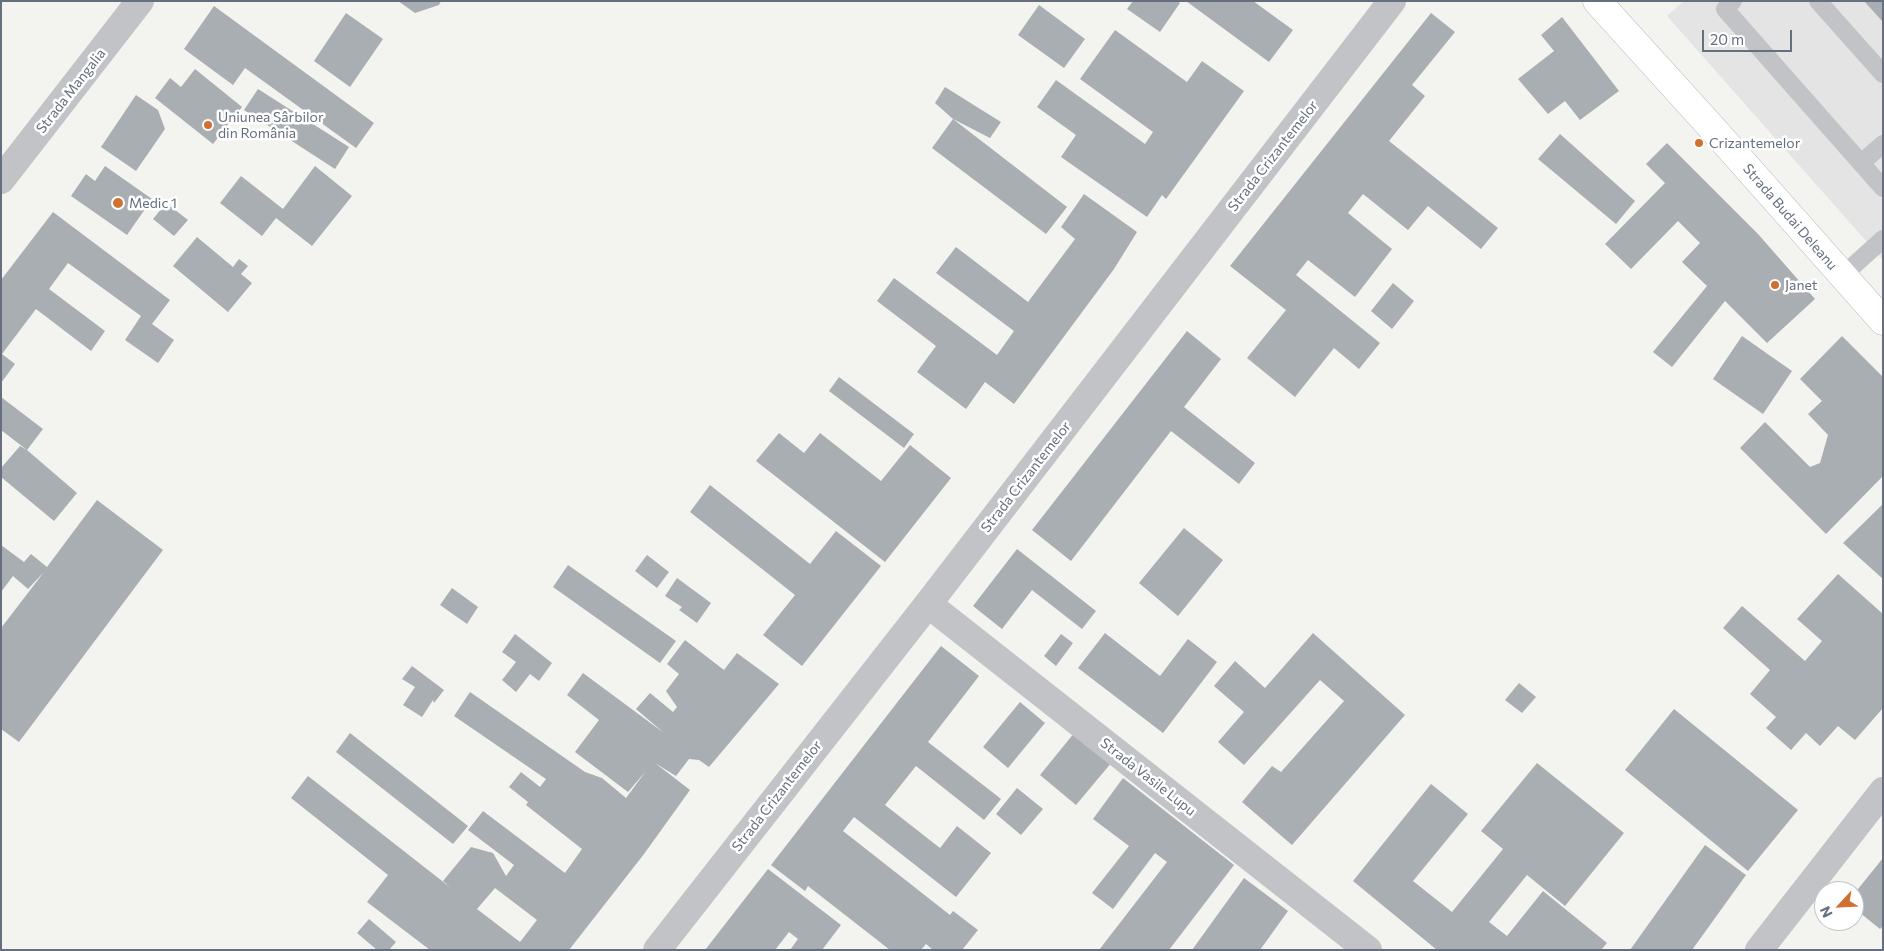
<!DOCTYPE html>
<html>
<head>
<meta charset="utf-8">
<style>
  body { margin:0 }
  #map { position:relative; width:1884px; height:951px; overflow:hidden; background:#f3f3f0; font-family:Commissioner,sans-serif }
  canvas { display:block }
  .frame { position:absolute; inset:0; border:2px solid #656f7e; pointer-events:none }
  .north { position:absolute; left:1814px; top:881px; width:50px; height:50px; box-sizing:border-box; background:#fff; border:1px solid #c1c5cb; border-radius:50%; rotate:245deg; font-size:14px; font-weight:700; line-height:20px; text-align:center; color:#656f7e }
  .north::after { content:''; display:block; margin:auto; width:18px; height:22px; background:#d07133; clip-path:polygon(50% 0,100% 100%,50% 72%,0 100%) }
  .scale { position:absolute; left:1702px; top:30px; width:90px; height:22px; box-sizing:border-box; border:2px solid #656f7e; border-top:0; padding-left:6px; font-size:15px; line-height:18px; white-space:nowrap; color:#656f7e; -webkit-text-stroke:4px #fff; paint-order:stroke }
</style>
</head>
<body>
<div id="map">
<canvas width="1884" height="951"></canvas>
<div class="frame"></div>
<div class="north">N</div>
<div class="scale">20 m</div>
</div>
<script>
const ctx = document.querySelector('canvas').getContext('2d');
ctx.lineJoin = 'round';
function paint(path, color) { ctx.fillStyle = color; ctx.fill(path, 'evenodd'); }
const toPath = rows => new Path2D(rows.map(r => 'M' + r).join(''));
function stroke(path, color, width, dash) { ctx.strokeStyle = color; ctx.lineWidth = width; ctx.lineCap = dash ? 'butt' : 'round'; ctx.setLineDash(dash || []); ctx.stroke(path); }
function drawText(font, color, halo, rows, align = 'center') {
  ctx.font = font + ' Commissioner,sans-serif'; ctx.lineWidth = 5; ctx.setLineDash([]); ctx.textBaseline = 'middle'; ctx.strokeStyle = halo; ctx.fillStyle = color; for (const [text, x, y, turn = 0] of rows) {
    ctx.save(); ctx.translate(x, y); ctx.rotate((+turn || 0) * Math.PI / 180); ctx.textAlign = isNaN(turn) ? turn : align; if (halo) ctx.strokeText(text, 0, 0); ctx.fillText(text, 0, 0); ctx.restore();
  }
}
paint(toPath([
  [1684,1,1883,1,1883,260,1667,16]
]), '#e3e4e3');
paint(toPath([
  [398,1,441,1,439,5,415,13],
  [1133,1,1177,1,1180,3,1160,32,1127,9],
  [1186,1,1253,1,1293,30,1269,62],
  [1864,1,1883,1,1883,22],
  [1039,5,1085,39,1064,68,1018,35],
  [214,6,374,123,356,148,245,68,233,85,184,49],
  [346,13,383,39,350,87,314,61],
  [1431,13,1455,32,1412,85,1425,96,1389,141,1498,228,1481,249,1428,206,1408,230,1363,194,1348,213,1392,249,1355,297,1308,260,1296,275,1380,343,1359,369,1334,348,1295,397,1247,358,1286,310,1230,266],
  [1562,17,1619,91,1580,120,1565,101,1548,114,1518,79,1554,51,1541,35],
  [1115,30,1187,82,1202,61,1244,91,1166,199,1162,195,1147,217,1061,157,1076,135,1037,107,1056,80,1145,144,1153,132,1080,79],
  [195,69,242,107,213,144,155,98,170,78,181,87],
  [945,87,1001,122,990,138,953,119,935,103],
  [258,89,349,147,335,169,244,110],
  [136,95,158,110,165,129,136,171,101,147],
  [953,119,1067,207,1046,234,932,148],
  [1560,134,1635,201,1616,224,1538,159],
  [1667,143,1758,234,1815,299,1767,343,1725,301,1672,367,1653,352,1707,286,1682,262,1700,243,1678,221,1631,269,1605,244,1665,183,1646,164],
  [105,166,152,199,127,235,71,196,86,174,95,181],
  [315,166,352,196,312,246,276,218,262,236,220,203,241,176,283,209],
  [1084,194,1137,232,1114,269,1014,404,985,382,966,409,917,372,936,346,877,301,894,278,997,355,1014,331,936,273,956,247,1028,302,1075,239,1061,227],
  [166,203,188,220,174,236,153,219],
  [53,212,170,300,152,324,174,340,158,363,125,340,141,316,68,263,49,289,105,331,91,351,36,309,2,354,15,364,1,383,1,280],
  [197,237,233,267,239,259,248,266,241,274,252,283,228,312,173,266],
  [1393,283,1414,301,1392,329,1371,311],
  [1187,331,1221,359,1184,407,1255,463,1239,484,1171,431,1071,561,1032,530],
  [1742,336,1792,371,1763,414,1713,379],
  [1842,336,1883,377,1883,476,1826,534,1740,448,1765,422,1810,467,1820,463,1828,435,1808,414,1822,401,1800,379],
  [839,377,914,434,904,448,829,391],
  [1,397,43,429,27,450,77,493,54,521,1,477,1,468,20,446,27,450,1,430],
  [779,433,804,453,820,433,881,481,910,445,951,478,885,562,756,461],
  [710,485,810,564,836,531,881,566,802,666,763,635,795,595,690,512],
  [97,500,163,550,19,742,1,729,1,628,44,572,28,589,13,576,1,592,1,545,24,562,31,554,47,567],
  [1883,504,1883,579,1843,543],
  [1184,528,1223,560,1178,616,1139,583],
  [1017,549,1096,611,1082,629,1032,590,1002,629,973,606],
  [647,555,669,572,657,588,635,571],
  [568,565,676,641,660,663,553,587],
  [1838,574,1883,614,1883,708,1855,740,1838,726,1820,746,1806,733,1791,750,1766,728,1776,717,1750,694,1770,670,1723,628,1742,606,1805,661,1822,641,1797,619],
  [677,578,711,603,697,623,679,610,682,607,665,596],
  [452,588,478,607,467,624,440,605],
  [1105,633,1160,676,1188,639,1217,662,1163,733,1078,668],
  [1313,633,1405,715,1292,845,1242,802,1272,766,1281,772,1344,701,1320,680,1244,765,1218,742,1244,712,1214,686,1235,661,1265,688],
  [515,634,552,663,539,681,530,674,516,692,502,680,516,662,502,652],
  [1061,634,1073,643,1056,666,1044,656],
  [685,640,724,670,737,653,779,684,709,767,699,760,689,759,676,776,655,763,690,790,644,854,569,950,430,950,367,902,388,875,291,798,308,776,451,888,443,881,471,847,493,853,506,876,514,865,468,830,483,811,565,873,582,849,526,805,528,802,509,787,521,772,540,787,546,779,454,716,470,692,585,772,602,778,626,798,646,771,628,792,575,752,599,720,567,695,583,673,664,733,636,709,650,693,673,712,677,707,666,691,679,674,667,664],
  [495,888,537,920,520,942,477,909],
  [941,646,979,676,928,742,1001,799,984,820,916,766,885,805,940,848,957,826,991,853,956,897,854,817,843,831,950,915,953,911,978,930,962,950,933,950,926,944,921,950,890,950,808,886,805,891,771,865],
  [412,666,444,690,434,703,433,700,422,717,403,705,415,687,402,679],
  [1519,683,1536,697,1522,713,1505,700],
  [1020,702,1045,723,1008,768,983,747],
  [1674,709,1798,810,1748,871,1625,770],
  [1075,732,1112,762,1076,805,1040,775],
  [350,733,468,826,453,844,336,752],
  [1537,763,1624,833,1565,906,1527,875,1489,922,1507,936,1543,891,1607,943,1601,950,1437,950,1353,881,1431,784,1468,814,1413,881,1452,912,1503,849,1481,831],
  [1123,778,1234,865,1169,950,1099,950,1167,862,1155,853,1113,909,1092,893,1129,846,1093,819],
  [1017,788,1043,809,1021,835,996,814],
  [1705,845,1746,875,1692,950,1630,950],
  [1883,858,1883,926,1880,929,1854,908,1854,894],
  [768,869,841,925,822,950,790,950,798,939,789,932,775,950,705,950],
  [1244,878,1288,911,1260,950,1192,950],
  [369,919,396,942,389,950,377,950,357,933]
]), '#a9aeb3');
const secondary = toPath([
  [1597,1,1713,129,1883,321]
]);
stroke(secondary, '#b3b6bb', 29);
stroke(toPath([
  [1733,1,1725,9,1883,188],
  [1818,1,1883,74],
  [1861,163,1883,144],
  [1842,276,1883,239]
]), '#c1c3c7', 18);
stroke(toPath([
  [1,180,140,1],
  [928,604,1368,950],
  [657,950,928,604,1392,1],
  [1759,950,1883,791]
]), '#c1c3c7', 28);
stroke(secondary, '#fff', 28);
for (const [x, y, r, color] of [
  [208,125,5,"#d07133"],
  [1699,143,5,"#d07133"],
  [118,203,6,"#d07133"],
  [1775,285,5,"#d07133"]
]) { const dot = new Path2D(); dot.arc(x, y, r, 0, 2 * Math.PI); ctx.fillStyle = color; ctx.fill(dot); stroke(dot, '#fff', 2); }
drawText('14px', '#656f7e', '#fff', [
  ["Strada Mangalia",71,91,-52],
  ["Strada Crizantemelor",1273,156,-52],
  ["Strada Budai Deleanu",1790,217,49],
  ["Strada Crizantemelor",1026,477,-52],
  ["Strada Vasile Lupu",1148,777,38],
  ["Strada Crizantemelor",777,796,-52]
]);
drawText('14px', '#656f7e', '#fff', [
  ["Uniunea Sârbilor",218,117],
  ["din România",218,133],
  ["Crizantemelor",1709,143],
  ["Medic 1",129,203],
  ["Janet",1785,285]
], 'left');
</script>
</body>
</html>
